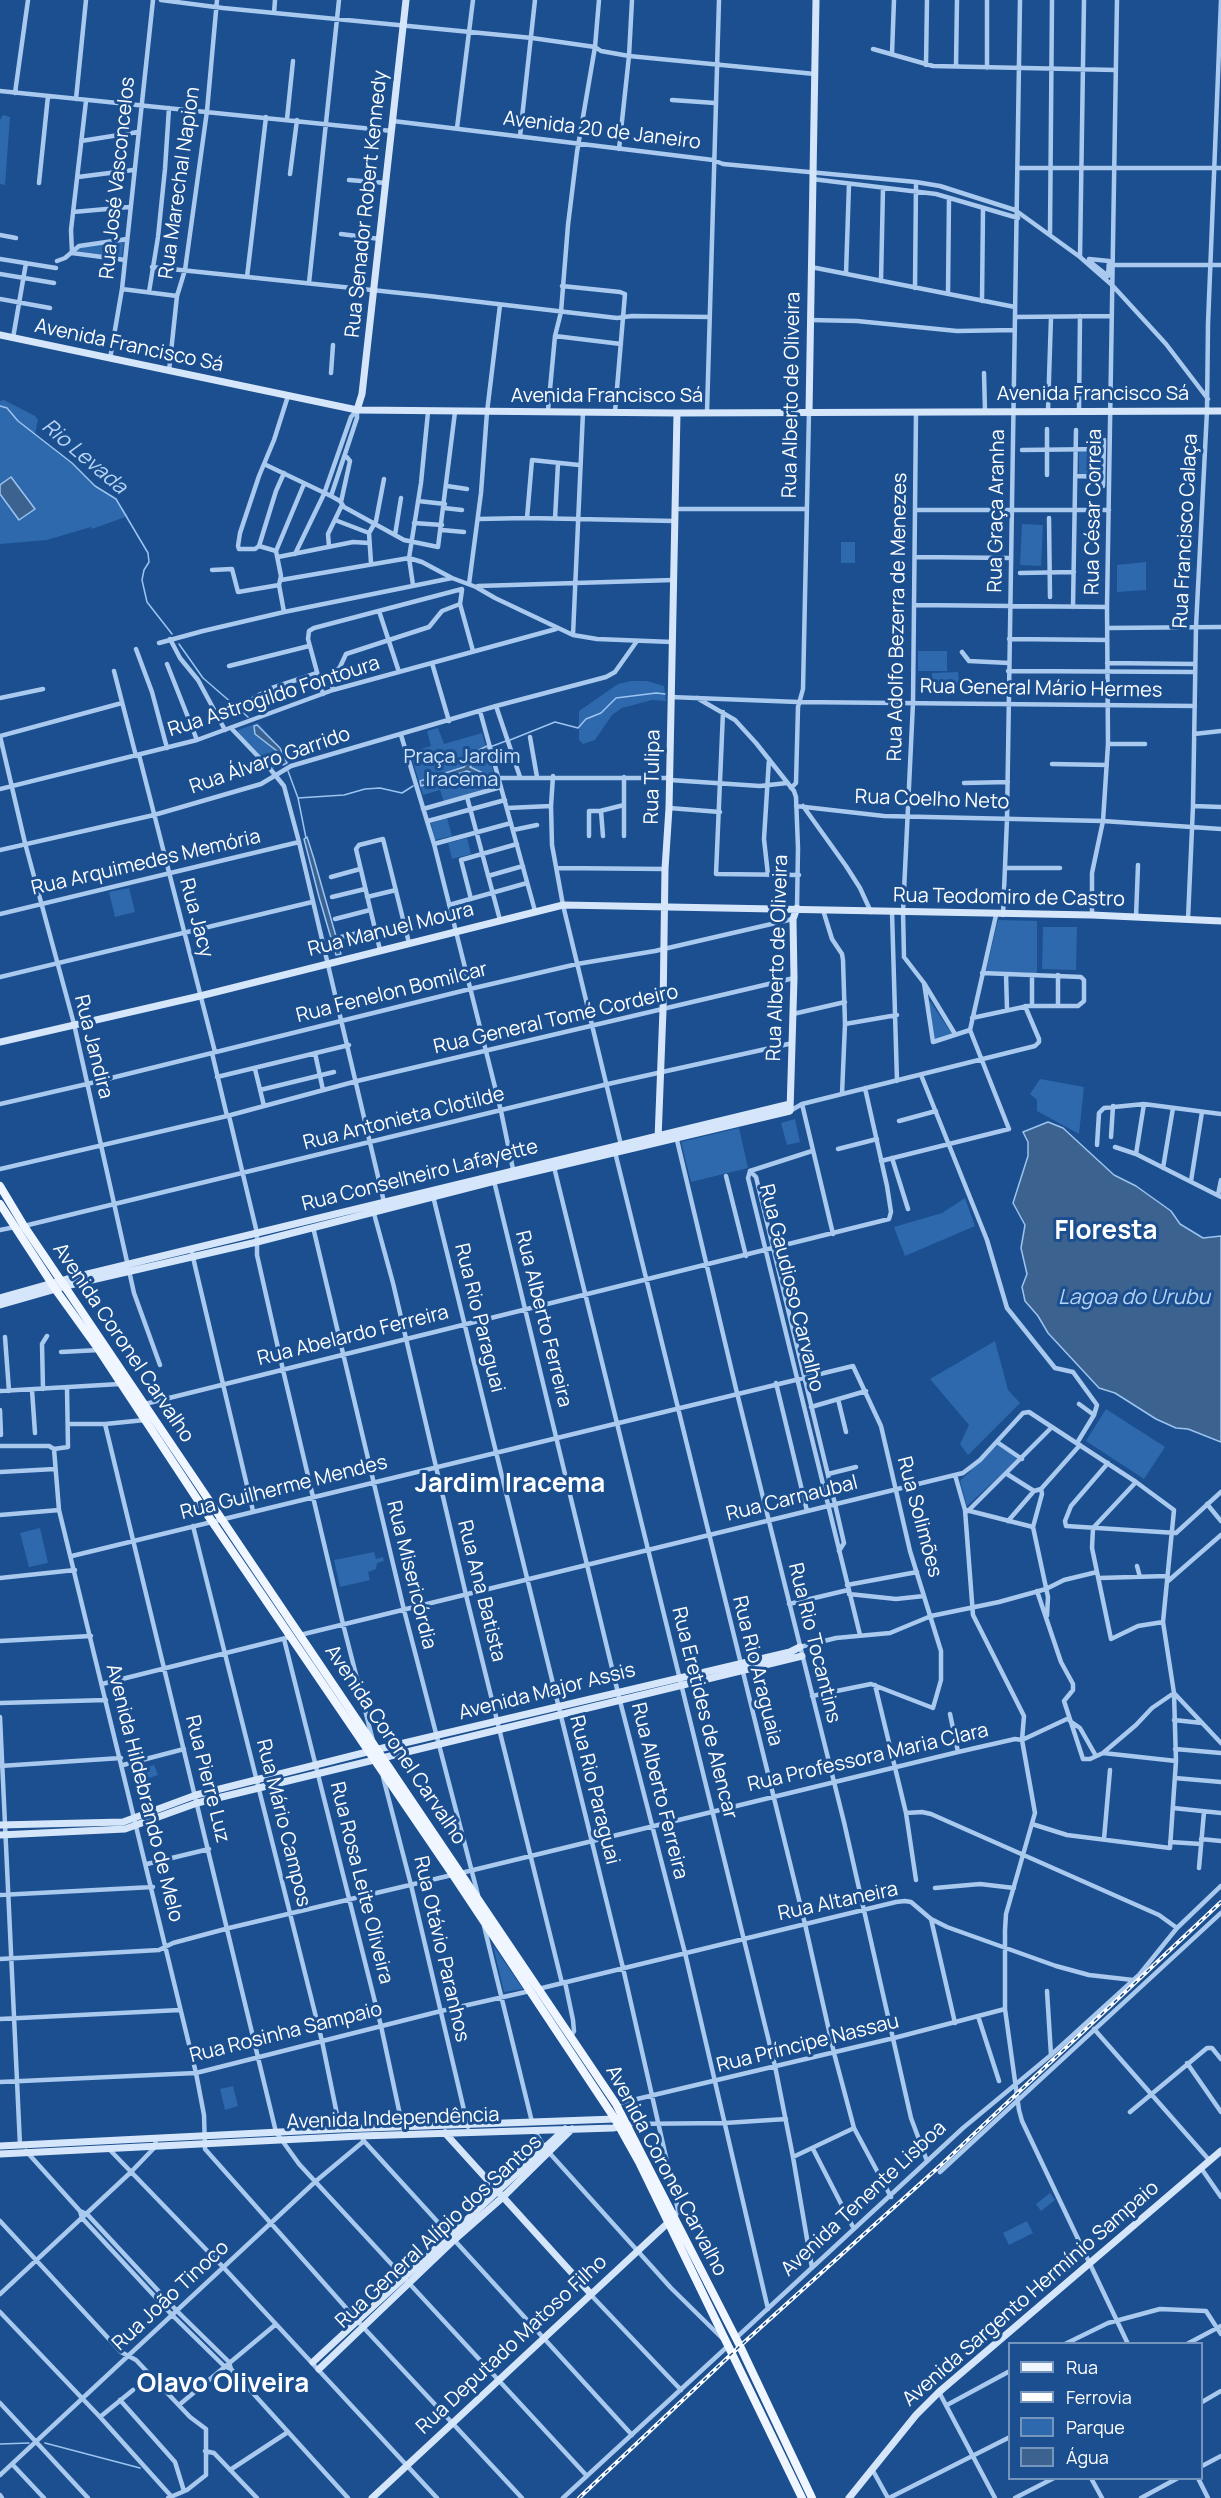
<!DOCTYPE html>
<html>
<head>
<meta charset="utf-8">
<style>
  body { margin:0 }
  #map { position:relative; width:1221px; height:2498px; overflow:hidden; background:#1b4f8f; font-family:Manrope,sans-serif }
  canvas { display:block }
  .legend { position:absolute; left:1008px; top:2342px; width:195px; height:138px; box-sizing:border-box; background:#1b4f8f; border:2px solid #7695bc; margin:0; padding:8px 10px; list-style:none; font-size:18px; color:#fff }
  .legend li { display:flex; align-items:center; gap:12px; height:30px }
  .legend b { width:30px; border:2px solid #7695bc }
</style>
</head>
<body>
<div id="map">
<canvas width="1221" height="2498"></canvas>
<ul class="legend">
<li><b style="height:8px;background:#f0f6ff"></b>Rua</li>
<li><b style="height:8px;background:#fff"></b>Ferrovia</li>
<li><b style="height:16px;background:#2e69ad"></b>Parque</li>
<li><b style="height:16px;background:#3c6290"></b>Água</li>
</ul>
</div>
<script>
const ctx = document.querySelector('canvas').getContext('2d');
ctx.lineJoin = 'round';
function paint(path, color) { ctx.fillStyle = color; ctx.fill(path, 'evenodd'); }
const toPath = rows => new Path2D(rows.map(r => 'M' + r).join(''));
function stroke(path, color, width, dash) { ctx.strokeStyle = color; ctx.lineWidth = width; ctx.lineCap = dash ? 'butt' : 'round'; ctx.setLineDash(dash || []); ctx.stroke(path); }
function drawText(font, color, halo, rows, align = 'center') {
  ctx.font = font + ' Manrope,sans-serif'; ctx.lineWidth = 6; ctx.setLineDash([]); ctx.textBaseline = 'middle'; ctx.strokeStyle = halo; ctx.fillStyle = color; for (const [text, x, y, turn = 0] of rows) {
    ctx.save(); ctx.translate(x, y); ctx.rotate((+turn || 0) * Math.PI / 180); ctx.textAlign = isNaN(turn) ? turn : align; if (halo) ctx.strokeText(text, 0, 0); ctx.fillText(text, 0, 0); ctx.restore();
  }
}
paint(toPath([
  [3,115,10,117,5,185,0,184,0,120],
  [124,240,122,258,76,251,78,247],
  [4,400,35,416,38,420,35,434,72,463,95,486,116,499,128,516,92,529,91,527,47,540,0,544,0,401],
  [1079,451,1094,451,1094,476,1079,476],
  [1022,524,1043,525,1041,566,1020,565],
  [841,542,855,542,855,563,841,563],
  [1146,562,1146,590,1117,592,1117,565],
  [918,651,947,651,947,671,918,671],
  [958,672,959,686,932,686,932,673],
  [631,681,647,681,664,686,666,701,652,700,622,708,612,715,595,740,583,744,579,740,579,711,618,684],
  [258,723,288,757,289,763,271,769,238,732,238,730],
  [438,728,444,744,482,733,498,787,444,802,440,790,423,795,410,752,431,746,427,731],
  [447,818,452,836,435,840,431,823],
  [467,838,471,854,452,859,448,843],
  [129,888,135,912,115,917,109,892],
  [998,920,1037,921,1037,973,986,971],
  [1043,927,1077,927,1076,970,1042,969],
  [930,1001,952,1034,935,1041,929,1002],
  [1040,1079,1084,1087,1079,1134,1037,1111,1037,1100,1030,1094],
  [795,1119,800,1142,787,1145,781,1123],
  [739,1128,748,1168,691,1182,681,1142],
  [965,1198,975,1226,905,1256,894,1227,942,1213],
  [995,1341,1008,1390,1020,1403,968,1455,960,1444,969,1425,930,1379],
  [1106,1409,1165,1447,1144,1479,1086,1441],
  [998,1444,1019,1458,967,1506,960,1481],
  [40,1528,48,1563,29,1567,20,1533],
  [374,1552,376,1559,383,1557,384,1561,377,1563,376,1569,368,1572,370,1580,340,1587,334,1560],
  [154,1765,158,1775,137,1782,133,1772],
  [493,1945,523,1989,504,1992],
  [233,2086,238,2106,225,2110,220,2089],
  [1050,2193,1055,2200,1041,2211,1036,2204],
  [1027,2221,1033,2233,1009,2245,1003,2233]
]), '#2e69ad');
const water = toPath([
  [11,477,35,509,19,520,0,494,0,485,11,477],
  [257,725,280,748,287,763,283,765,277,751,255,734,254,726,257,725],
  [487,746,489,749,481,753,470,767,496,779,497,783,467,771,421,786,420,781,464,767,479,750,487,746],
  [307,837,314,859,341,954,336,955,319,897,304,839,307,837],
  [1048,1122,1063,1128,1114,1175,1136,1186,1171,1211,1180,1224,1203,1238,1221,1236,1221,1442,1188,1429,1176,1428,1156,1419,1115,1393,1099,1388,1048,1333,1038,1316,1025,1301,1022,1287,1027,1274,1021,1248,1025,1225,1013,1203,1028,1156,1028,1142,1023,1132,1048,1122]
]);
paint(water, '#3c6290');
stroke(water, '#9cc4f0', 1.5);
stroke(toPath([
  [0,406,7,408,18,421,72,463,95,486,116,499,148,553,149,562,144,570,142,580,147,602,172,634],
  [179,644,203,678,248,717],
  [510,740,555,722,578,728,586,719,601,713,616,698,656,693,665,694],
  [490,747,506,741],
  [288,771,298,798,306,838],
  [298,798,344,795,365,789,380,788,402,793,413,786],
  [45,2443,140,2468],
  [0,2444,29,2443]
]), '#9cc4f0', 1.5);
stroke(toPath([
  [161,0,223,8,532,38,595,47,601,51,629,56,815,74],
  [274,13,275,0],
  [873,49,933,66,1116,70],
  [892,54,894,0],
  [926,65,927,0],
  [956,66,957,0],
  [987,68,987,0],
  [0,91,392,131],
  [15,93,28,0],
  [76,99,86,0],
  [672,100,715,103],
  [287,119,293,61],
  [393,121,713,160,723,164,916,182,940,186,1015,210,1080,257,1112,285,1166,344,1208,399],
  [457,128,473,0],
  [520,136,535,0],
  [81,141,138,132],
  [619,149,629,56,632,0],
  [1018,168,1221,168],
  [290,174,297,120],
  [78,177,133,170],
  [812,179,936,194,1018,218],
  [349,180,386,183],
  [39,183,48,96],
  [73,212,129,207],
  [1050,233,1052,0],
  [341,234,380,239],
  [0,235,16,238],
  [72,253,71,230,86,101],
  [72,253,125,260],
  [1080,257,1084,0],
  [0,259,56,268],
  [1089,259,1109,261,1108,276,1089,261,1089,259],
  [57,261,65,258,79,246,127,239],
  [1113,265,1221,265],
  [152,267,429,296,617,318,632,316,710,317],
  [811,267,1015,307],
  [0,274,54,283],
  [846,274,849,184],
  [247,277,266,117],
  [881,281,883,188],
  [309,283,339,0],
  [562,286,620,292,625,294,615,412],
  [915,288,916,182],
  [122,289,177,296],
  [149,292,158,237,165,169,169,108],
  [948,294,949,198],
  [0,299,50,308],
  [982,301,983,208],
  [1015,317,1112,316],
  [810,320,857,321,957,331,1015,330],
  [555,336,621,344],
  [13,338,26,263],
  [110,359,122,289,153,0],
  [169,371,177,296,185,270,207,111,217,0],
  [331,373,333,345],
  [984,373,985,411],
  [548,410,555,336,561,312,568,225,577,152,595,47,599,0],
  [1048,410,1051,317],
  [1079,410,1080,316],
  [707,412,719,0],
  [1022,450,1104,449],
  [264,464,331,496,340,501,344,507,404,540,438,547,455,412],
  [1047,475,1047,429],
  [1076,476,1103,477],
  [447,486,467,489],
  [1103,486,1104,440],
  [331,496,357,418,357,410],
  [418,501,445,504],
  [341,502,350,461,345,455],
  [444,508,462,510],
  [675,509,806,509],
  [916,510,1109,510],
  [527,518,532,460,579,465],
  [1049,518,1050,597],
  [478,519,527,518,675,521],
  [555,519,558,463],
  [335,520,369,533],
  [414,523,442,525],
  [442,530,464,532],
  [395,535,401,498],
  [259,546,276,491,284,473],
  [329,547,328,534,342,505],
  [276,551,304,484],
  [295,554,324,494,351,417,357,410],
  [278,557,353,542,369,543],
  [916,557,1011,558],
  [371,563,369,533,376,521,384,479],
  [212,570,232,569,238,592,279,585],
  [1020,573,1074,572],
  [281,580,409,558,422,562,452,578,476,587,495,598,573,635,597,639,672,642],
  [469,584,481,493,487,412,500,305],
  [413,585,409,558,421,483,428,412],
  [478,586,673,580],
  [462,590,460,604,473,651],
  [915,605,1107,607],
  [1073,607,1076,430],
  [379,611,399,672],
  [284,612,279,585,281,576,276,551,259,546,255,549,239,549,238,546,240,533,259,476,274,440,288,396],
  [1108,628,1221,627],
  [573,635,583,412],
  [170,639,180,658,198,680,225,730],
  [1009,639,1107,640],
  [159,643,203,631,284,612,452,578],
  [136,649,152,692,167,748],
  [962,652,969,661,1009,663],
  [432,663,449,721],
  [1107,663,1195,664],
  [167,664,197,740],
  [229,666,309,646],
  [114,671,136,756],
  [1008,671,1195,672],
  [333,690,330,678,340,667,346,654,429,627,442,611,460,604],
  [323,694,308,639,309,631,314,628,462,589],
  [670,697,798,702,1195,706],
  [0,698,43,689],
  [697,698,735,720,756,743,794,791,796,797,798,848,797,908],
  [243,705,269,689,317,673],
  [496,706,520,777],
  [480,711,535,911],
  [723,712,716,874,799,875],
  [231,728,271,770,284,786,299,842,384,1202],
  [1194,734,1221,731],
  [401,735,434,844,501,1111,514,1174],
  [0,736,25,843,74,1024,134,1293,160,1365],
  [0,736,122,703],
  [530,737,537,777],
  [1108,744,1145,744],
  [139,755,215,1052],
  [1052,764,1107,765],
  [553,776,551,806,552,845,563,905,621,1145],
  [498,778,670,778],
  [670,780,760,786,787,783],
  [964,783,1008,782],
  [791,788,796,783,798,707,803,689,809,412],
  [0,789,197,740,333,690,556,629],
  [467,797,500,920],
  [796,806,884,816,1103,821,1221,829],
  [803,806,846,866,860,888,871,912],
  [1193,806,1221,807],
  [507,808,551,806],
  [669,808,720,812],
  [423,809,501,787],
  [601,811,603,836],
  [428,821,505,800],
  [513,830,537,825],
  [589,836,589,811,600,811,624,805],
  [624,836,624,777],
  [434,844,511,823],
  [0,850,154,815,261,784,291,766,496,706,606,677,615,672,637,641],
  [557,868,665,869],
  [1005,868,1060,868],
  [768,875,764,839,769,759],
  [488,876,523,866],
  [331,877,360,869],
  [332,897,365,889],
  [367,897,396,890],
  [471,899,461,860,517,844],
  [449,905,527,883],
  [823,910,832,939,842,954,843,960,845,1024,842,1094],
  [892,912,897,1081],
  [0,914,299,842],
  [1003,915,1007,819,1020,0],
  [1092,915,1092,873,1103,821,1108,744,1107,607,1117,0],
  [1136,917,1138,865],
  [335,919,370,910],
  [1188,919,1193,806,1196,627,1207,411,1208,324,1221,0],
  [341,937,375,929],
  [380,950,356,849,359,845,383,839,409,943],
  [904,957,903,912,913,703,916,412],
  [904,957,924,983,955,1034],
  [1006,974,1007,1009],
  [0,977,312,902],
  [924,983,933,1042,970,1030],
  [1032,1006,1032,975],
  [1058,1006,1058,975],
  [793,1014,845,1002],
  [972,1018,1028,1006,1078,1006,1084,1001,1084,980,1081,977,982,973],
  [845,1024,897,1015],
  [212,1053,227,1116],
  [315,1053,323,1090],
  [255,1069,264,1106],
  [921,1075,987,1240,1007,1308,1055,1368,1073,1372,1097,1405,1094,1415,1077,1443],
  [217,1077,349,1045],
  [260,1090,334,1072],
  [0,1104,87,1084,470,989,577,964,655,951,793,919],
  [802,1104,833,1234],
  [790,1111,802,1104,1035,1046,1039,1042,1039,1039,1025,1006],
  [229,1116,257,1233,257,1255,283,1370,343,1624,373,1741],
  [899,1121,936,1111],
  [676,1136,737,1393,844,1822,911,2118,927,2161],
  [1111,1137,1113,1106],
  [1097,1145,1099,1113,1104,1108,1144,1104,1221,1114],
  [1115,1147,1136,1154,1221,1197],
  [838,1149,877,1139],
  [615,1152,805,1924,834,2053,854,2128,891,2197],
  [1136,1154,1144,1104],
  [892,1158,908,1209],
  [881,1161,1009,1129,970,1030,996,915],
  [554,1167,775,2066,793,2157,812,2268],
  [1163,1168,1173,1108],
  [0,1169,227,1116,357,1081,794,978],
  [750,1171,748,1178,860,1635],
  [750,1171,756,1177,835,1504,844,1543,839,1551],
  [750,1171,812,1151],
  [726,1176,746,1256],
  [494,1181,620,1701,685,1953,768,2309],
  [1191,1181,1202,1112],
  [1218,1195,1221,1180],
  [433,1196,623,1968,678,2210,675,2217],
  [373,1210,393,1283,466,1595,562,1983],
  [24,1226,608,1084,793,1043],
  [313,1227,404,1610,478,1895],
  [0,1230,15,1227],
  [191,1249,253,1511],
  [5,1337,9,1391],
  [61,1352,99,1350],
  [776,1383,807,1511],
  [43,1389,42,1344,47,1336],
  [32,1390,35,1433],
  [0,1391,120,1384],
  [838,1399,846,1432],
  [145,1404,889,1219,891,1212,887,1186,865,1088],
  [1079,1404,1094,1415],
  [811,1407,866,1391],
  [0,1410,1,1435],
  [69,1424,105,1424,145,1420],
  [105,1424,276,2132,299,2164,587,2476],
  [997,1442,1022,1459],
  [0,1446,49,1446,54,1449,68,1447,67,1388],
  [54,1449,59,1510,196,2073,204,2115,205,2149,363,2327,522,2498],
  [1108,1463,1071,1506,1065,1521,1066,1526,1176,1533,1221,1492],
  [0,1472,55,1469],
  [828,1474,856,1467],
  [1007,1474,1034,1491],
  [955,1475,965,1510,973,1615,1024,1716,1022,1740,1035,1813,1006,1914,1005,1930,1005,2009,1019,2110,1022,2121,1128,2344],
  [1136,1482,1093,1528,1092,1548,1111,1639,1138,1626,1163,1622],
  [1041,1489,1042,1494,1033,1527,1048,1597,1047,1616],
  [1207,1504,1221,1521],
  [966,1510,1033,1527],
  [968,1511,1052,1427],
  [0,1515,59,1510],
  [1008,1521,1034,1491,1041,1489,1080,1445],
  [193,1526,322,2041,340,2129],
  [72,1556,853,1366,881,1426,910,1551,941,1651,941,1680,933,1708,871,1684,812,1696],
  [1137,1566,1140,1577],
  [0,1578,75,1570],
  [1099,1578,1167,1576],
  [1167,1582,1221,1535],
  [847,1585,917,1572],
  [1037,1591,1061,1662,1073,1684,1073,1690,1064,1701,1083,1759,1090,1759,1103,1753,1136,1725,1152,1708,1174,1693],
  [849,1594,896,1599,924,1596],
  [789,1604,848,1590],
  [300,1635,963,1473,980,1460,1023,1413,1029,1412,1136,1482,1174,1510,1163,1622,1174,1693,1176,1761,1170,1848,1067,1835,1032,1824],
  [284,1639,381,2026,403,2129],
  [0,1641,91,1636],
  [800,1647,836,1638,890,1633,931,1616,999,1602,1046,1589,1064,1580,1097,1572],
  [102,1684,286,1638],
  [875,1685,906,1813,916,1880],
  [1174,1693,1221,1743],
  [0,1703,106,1700],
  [950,1714,958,1752],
  [0,1717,20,2145],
  [1174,1720,1202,1723],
  [1070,1721,1080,1728,1096,1756],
  [1175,1749,1221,1753],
  [1103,1753,1176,1761],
  [123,1765,184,1749],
  [0,1766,121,1758],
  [383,1777,411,1885,468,2127],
  [1175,1778,1221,1782],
  [1173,1808,1221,1813],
  [906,1813,922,1812,931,1814,1159,1915,1177,1928],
  [1104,1839,1110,1770],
  [1201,1839,1221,1841],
  [1170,1842,1201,1844],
  [147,1864,209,1849],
  [1199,1868,1204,1812],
  [461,1873,958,1752,1015,1739,1022,1740,1069,1718],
  [935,1888,980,1884,1014,1888],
  [0,1895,153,1887],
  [931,1919,955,2023],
  [484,1926,532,2122],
  [0,1959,159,1950,173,1943,229,1928,452,1875],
  [565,1982,573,2020,574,2031,571,2036],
  [538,1989,896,1902,905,1901,911,1902,931,1919,947,1927,1056,1966,1089,1975,1133,1980],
  [1047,1991,1051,2055],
  [978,2016,999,2081],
  [0,2019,180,2010],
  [1094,2029,1210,2161],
  [1187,2063,1221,2112],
  [0,2082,196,2073,441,2011,530,1991],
  [616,2104,894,2038,1005,2009],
  [1130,2112,1207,2048,1212,2048,1221,2059],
  [627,2124,725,2123,786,2119],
  [534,2130,545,2148,671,2288,723,2339],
  [363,2140,632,2435],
  [108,2148,224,2268,437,2498],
  [813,2149,854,2229],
  [26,2151,80,2211,82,2218,172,2315,224,2366,231,2369],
  [793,2157,854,2128],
  [1201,2168,1221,2197],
  [940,2172,1221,1913],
  [80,2211,87,2214,177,2311,229,2362,231,2369,348,2498],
  [0,2221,121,2352,136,2360,190,2417,206,2429,206,2475,187,2490,168,2498],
  [0,2294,131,2172,156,2146,155,2138],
  [590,2294,681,2390],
  [0,2312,100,2417,171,2496],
  [736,2338,963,2128,1051,2055,1139,1975,1177,1928,1221,1886],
  [1065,2344,1108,2323,1160,2309,1206,2311,1221,2334],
  [1187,2344,1221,2326],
  [939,2392,995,2498],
  [120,2400,175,2462,184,2491],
  [1202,2402,1221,2391],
  [0,2403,88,2498],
  [179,2405,275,2325],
  [947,2405,1010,2371],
  [100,2417,133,2390],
  [205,2451,214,2453,257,2498],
  [12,2464,44,2498],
  [1202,2466,1221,2456],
  [872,2469,888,2498],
  [230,2470,288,2432],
  [0,2475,316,2181,364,2141],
  [1091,2478,1102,2498],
  [1198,2478,1208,2498],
  [0,2495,2,2498],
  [563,2498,728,2346],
  [889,2498,1010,2437],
  [1015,2498,1054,2478],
  [1141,2498,1178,2478]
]), '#a9c9ee', 4.5);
stroke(toPath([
  [0,335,357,410,677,413,1221,411],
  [357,410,362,394,406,0],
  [809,412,816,0],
  [0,1042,200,996,563,905,1092,915,1221,921],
  [658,1139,663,1010,665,869,669,808,677,413],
  [0,1298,67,1279,790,1104],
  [0,1305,70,1285,257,1242,495,1181,790,1111,794,978,793,919,797,908],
  [0,1825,123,1822,196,1795,383,1748,790,1652,800,1647],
  [0,1835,125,1829,197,1803,802,1656],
  [445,2133,590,2293],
  [0,2146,340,2129,615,2119],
  [0,2154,360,2136,613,2128,622,2126],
  [313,2362,565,2129],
  [319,2369,454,2240,503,2197,572,2129],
  [372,2498,671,2220],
  [849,2498,916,2415,939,2392,1221,2151]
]), '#d6e6fa', 7);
stroke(toPath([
  [0,1186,24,1226,616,2104,740,2346,812,2498],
  [0,1204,58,1293,99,1350,209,1517,453,1875,615,2119,639,2162,802,2498]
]), '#f0f6ff', 8);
const rail = toPath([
  [579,2498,740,2346,942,2164,1221,1902]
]);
stroke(rail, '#fff', 4);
stroke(rail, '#1b4f8f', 1.5, [4.5]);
drawText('20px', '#fff', '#1b4f8f', [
  ["Avenida 20 de Janeiro",602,131,7],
  ["Rua José Vasconcelos",118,178,-84],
  ["Rua Marechal Napion",180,183,-82],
  ["Rua Senador Robert Kennedy",367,204,-84],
  ["Avenida Francisco Sá",129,346,12],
  ["Avenida Francisco Sá",1093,394],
  ["Rua Alberto de Oliveira",792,395,-89],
  ["Avenida Francisco Sá",607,396],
  ["Rua Graça Aranha",997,511,-89],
  ["Rua César Correia",1094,512,-89],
  ["Rua Francisco Calaça",1186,531,-87],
  ["Rua Adolfo Bezerra de Menezes",898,617,-89],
  ["Rua General Mário Hermes",1041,689,1],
  ["Rua Astrogildo Fontoura",274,697,-18],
  ["Rua Álvaro Garrido",270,761,-19],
  ["Rua Tulipa",653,777,-89],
  ["Rua Coelho Neto",932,800,2],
  ["Rua Arquimedes Memória",146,863,-13],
  ["Rua Teodomiro de Castro",1009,898,1],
  ["Rua Jacy",196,918,75],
  ["Rua Manuel Moura",391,930,-14],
  ["Rua Alberto de Oliveira",778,958,-88],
  ["Rua Fenelon Bomilcar",392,993,-14],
  ["Rua General Tomé Cordeiro",556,1020,-13],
  ["Rua Jandira",93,1047,76],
  ["Rua Antonieta Clotilde",404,1119,-14],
  ["Rua Conselheiro Lafayette",420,1176,-14],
  ["Rua Gaudioso Carvalho",791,1288,76],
  ["Rua Rio Paraguai",479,1318,76],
  ["Rua Alberto Ferreira",543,1319,76],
  ["Rua Abelardo Ferreira",353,1336,-14],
  ["Avenida Coronel Carvalho",123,1343,56],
  ["Rua Guilherme Mendes",284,1488,-14],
  ["Rua Carnaubal",792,1499,-14],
  ["Rua Solimões",919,1517,75],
  ["Rua Misericórdia",411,1575,76],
  ["Rua Ana Batista",481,1591,76],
  ["Rua Rio Tocantins",814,1643,76],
  ["Rua Rio Araguaia",757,1671,76],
  ["Avenida Major Assis",547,1692,-14],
  ["Rua Eretides de Alencar",704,1713,76],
  ["Avenida Coronel Carvalho",395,1745,56],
  ["Rua Professora Maria Clara",868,1758,-13],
  ["Rua Pierre Luz",207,1779,76],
  ["Rua Rio Paraguai",594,1790,76],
  ["Rua Alberto Ferreira",659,1791,76],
  ["Avenida Hildebrando de Melo",144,1793,76],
  ["Rua Mário Campos",283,1823,76],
  ["Rua Rosa Leite Oliveira",361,1883,76],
  ["Rua Altaneira",838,1902,-12],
  ["Rua Otávio Paranhos",441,1949,77],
  ["Rua Rosinha Sampaio",286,2033,-14],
  ["Rua Príncipe Nassau",808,2044,-14],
  ["Avenida Independência",393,2119,-2],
  ["Avenida Coronel Carvalho",666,2171,62],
  ["Avenida Tenente Lisboa",864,2199,-43],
  ["Rua General Alípio dos Santos",439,2232,-43],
  ["Avenida Sargento Hermínio Sampaio",1031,2294,-41],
  ["Rua João Tinoco",171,2296,-43],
  ["Rua Deputado Matoso Filho",512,2345,-43]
]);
drawText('20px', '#cfe3fa', '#1b4f8f', [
  ["Praça Jardim",462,757],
  ["Iracema",462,780]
]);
drawText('italic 21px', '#b5d3f5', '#1b4f8f', [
  ["Rio Levada",84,457,40],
  ["Lagoa do Urubu",1134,1298]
]);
drawText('bold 26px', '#fff', '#1b4f8f', [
  ["Floresta",1106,1232],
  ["Jardim Iracema",510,1485],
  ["Olavo Oliveira",223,2385]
]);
</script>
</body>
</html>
